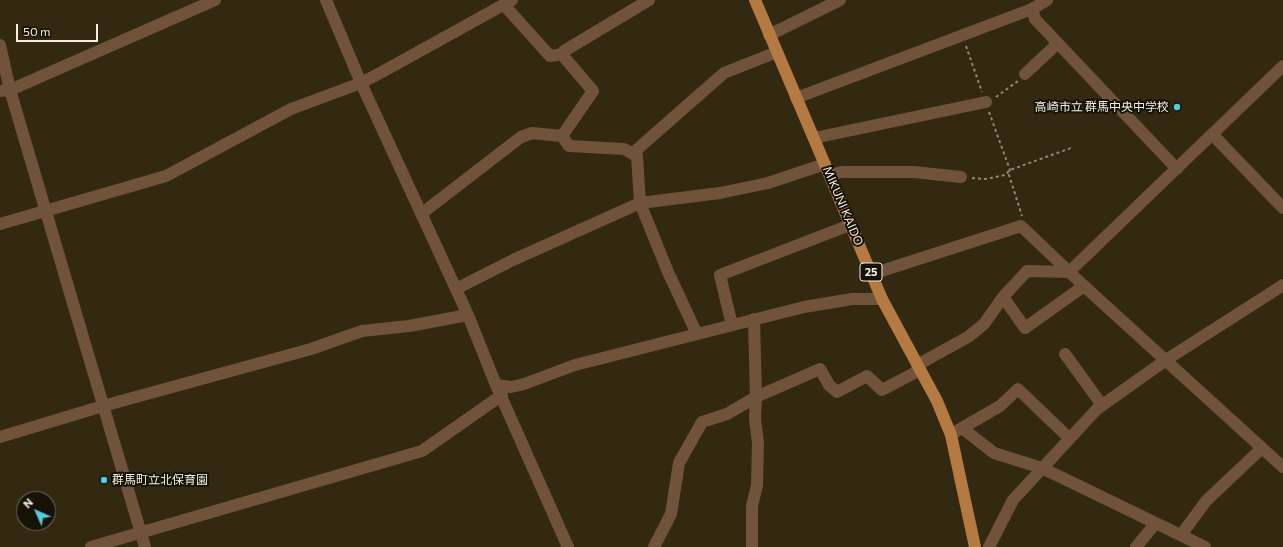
<!DOCTYPE html>
<html>
<head>
<meta charset="utf-8">
<style>
  body { margin:0 }
  #map { position:relative; width:1283px; height:547px; overflow:hidden; background:#332911; font-family:Commissioner,sans-serif }
  canvas { display:block }
  .north { position:absolute; left:16px; top:491px; width:40px; height:40px; box-sizing:border-box; background:#171208; border:1px solid #6f6a5e; border-radius:50%; rotate:315deg; font-size:11px; font-weight:700; line-height:16px; text-align:center; color:#f4eedf }
  .north::after { content:''; display:block; margin:auto; width:14px; height:18px; background:#55cae0; clip-path:polygon(50% 0,100% 100%,50% 72%,0 100%) }
  .scale { position:absolute; left:16px; top:24px; width:82px; height:18px; box-sizing:border-box; border:2px solid #f4eedf; border-top:0; padding-left:5px; font-size:12px; line-height:14px; white-space:nowrap; color:#f4eedf; -webkit-text-stroke:3px #171208; paint-order:stroke }
</style>
</head>
<body>
<div id="map">
<canvas width="1283" height="547"></canvas>
<div class="north">N</div>
<div class="scale">50 m</div>
</div>
<script>
const ctx = document.querySelector('canvas').getContext('2d');
ctx.lineJoin = 'round';
const toPath = rows => new Path2D(rows.map(r => 'M' + r).join(''));
function stroke(path, color, width, dash) { ctx.strokeStyle = color; ctx.lineWidth = width; ctx.lineCap = dash ? 'butt' : 'round'; ctx.setLineDash(dash || []); ctx.stroke(path); }
function drawText(font, color, halo, rows, align = 'center') {
  ctx.font = font + ' Commissioner,"Noto Sans JP",sans-serif'; ctx.lineWidth = 4; ctx.setLineDash([]); ctx.textBaseline = 'middle'; ctx.strokeStyle = halo; ctx.fillStyle = color; for (const [text, x, y, turn = 0] of rows) {
    ctx.save(); ctx.translate(x, y); ctx.rotate((+turn || 0) * Math.PI / 180); ctx.textAlign = isNaN(turn) ? turn : align; if (halo) ctx.strokeText(text, 0, 0); ctx.fillText(text, 0, 0); ctx.restore();
  }
}
stroke(toPath([
  [966,46,982,92],
  [996,97,1018,81],
  [989,112,1010,170,1009,175,1022,216],
  [972,178,986,179,1005,175,1010,170,1071,148]
]), '#918875', 2, [3, 3]);
stroke(toPath([
  [326,0,361,83,468,315,496,385,568,547],
  [504,5,550,56,563,54],
  [1032,9,1035,19,1177,169],
  [769,35,840,0],
  [0,45,10,90,145,547],
  [1025,74,1058,43],
  [0,91,10,90,215,0],
  [796,98,1032,9,1047,0],
  [1212,134,1283,208],
  [562,136,593,91,564,57,564,51,649,0],
  [814,138,986,102],
  [633,153,724,73,777,52],
  [830,175,841,172,914,172,961,177],
  [421,214,521,137,532,133,562,136,569,146,624,149,637,156,640,203,668,272,697,334],
  [0,224,166,176,291,109,361,83,382,72,512,0],
  [872,274,1021,226,1084,286,1283,467],
  [456,289,513,260,640,203,720,193,768,183,825,164],
  [1003,297,1025,328,1084,286],
  [732,325,720,275,850,225],
  [1065,354,1102,405],
  [917,365,968,337,984,324,1003,297,1027,271,1069,272,1283,66],
  [496,385,511,387,524,384,575,365,804,307,852,299,882,299],
  [962,428,994,453,1042,468,1205,547],
  [955,432,1000,406,1018,389,1069,438],
  [0,437,103,406,311,349,362,331,409,326,468,315],
  [1181,535,1206,501,1261,449],
  [91,547,422,451,502,395],
  [654,547,671,514,679,463,702,422,727,414,756,397,820,369,829,385,837,392,867,376,882,390,920,370],
  [752,547,752,506,757,485,758,443,755,419,756,397,754,319],
  [989,547,1013,500,1097,409,1166,360,1283,285],
  [1136,547,1155,524]
]), '#70533a', 12);
stroke(toPath([
  [755,0,882,299,937,401,951,435,975,547]
]), '#b57942', 12);
for (const [x, y, r, color] of [
  [1177,107,4,"#55cae0"],
  [104,480,4,"#55cae0"]
]) { const dot = new Path2D(); dot.arc(x, y, r, 0, 2 * Math.PI); ctx.fillStyle = color; ctx.fill(dot); stroke(dot, '#171208', 1.5); }
for (const [x, y, w] of [
  [871,272,22]
]) { const box = new Path2D(); box.roundRect(x - w / 2, y - 9, w, 18, 3); ctx.fillStyle = '#171208'; ctx.fill(box); stroke(box, '#f4eedf', 1); }
drawText('bold 11px', '#f4eedf', null, [
  ["25",871,272]
]);
drawText('12px', '#f4eedf', '#171208', [
  ["高崎市立 群馬中央中学校",1169,107],
  ["群馬町立北保育園",112,480,"left"]
], 'right');
drawText('12px', '#f4eedf', '#171208', [
  ["MIKUNI KAIDO",843,206,67]
]);
</script>
</body>
</html>
